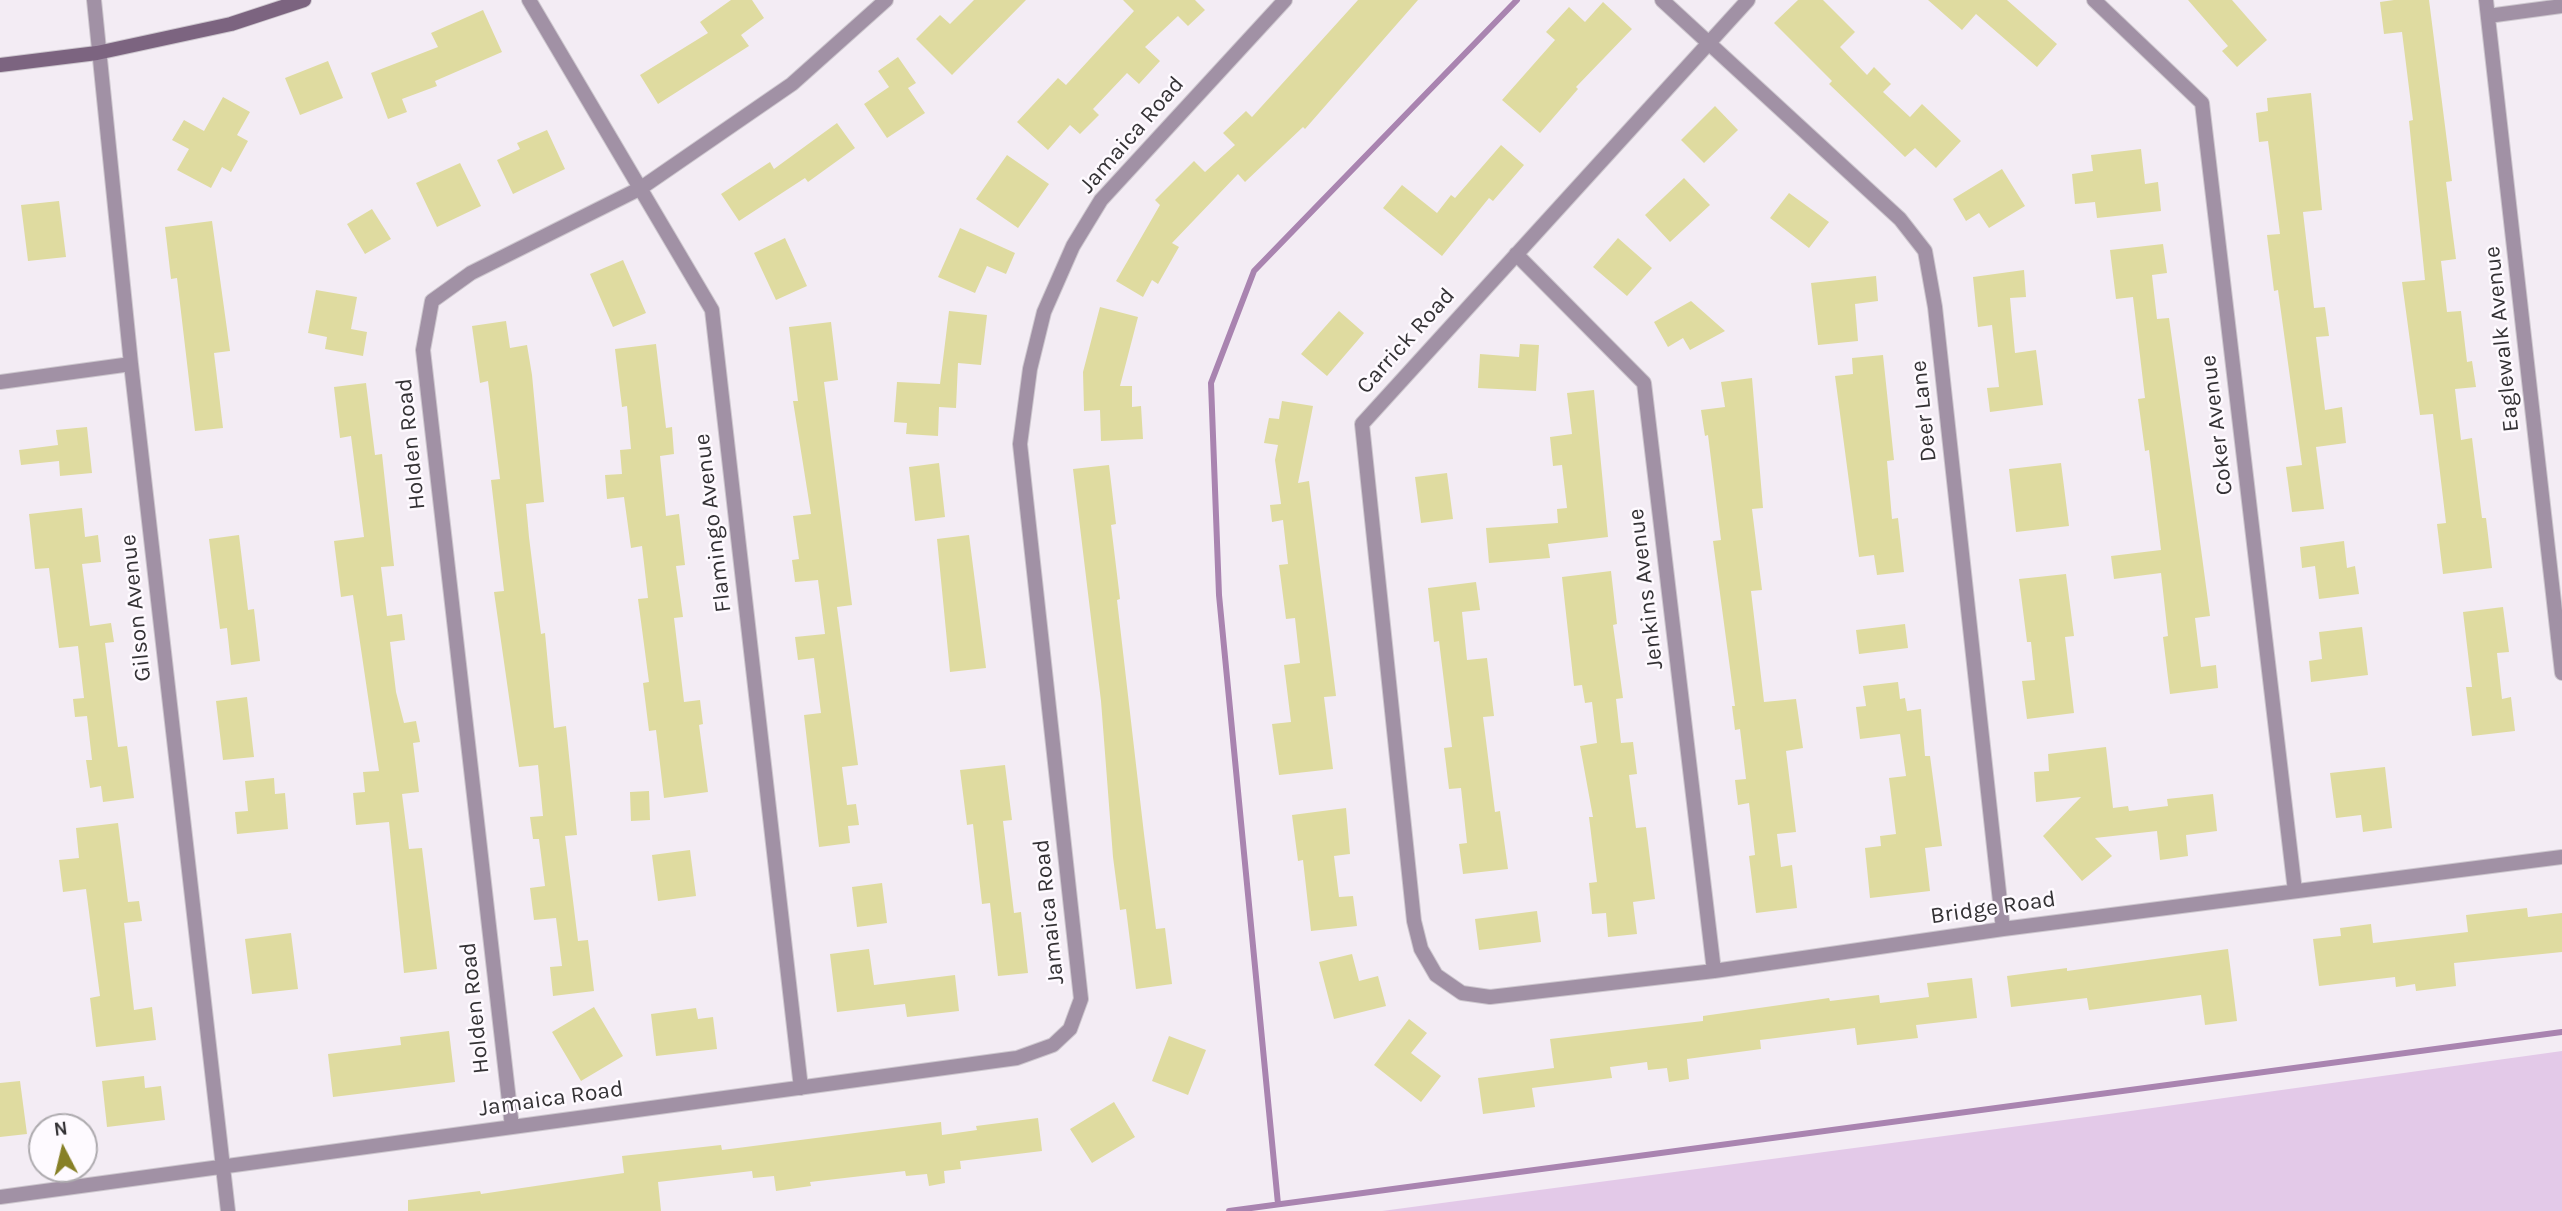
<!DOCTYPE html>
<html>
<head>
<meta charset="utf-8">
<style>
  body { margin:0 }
  #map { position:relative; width:2562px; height:1211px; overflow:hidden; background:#f3ecf4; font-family:Karla,sans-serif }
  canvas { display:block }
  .north { position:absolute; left:28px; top:1113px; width:70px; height:70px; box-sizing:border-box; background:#fefaff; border:2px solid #adaaae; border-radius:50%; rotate:353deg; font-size:19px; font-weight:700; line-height:28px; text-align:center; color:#343235 }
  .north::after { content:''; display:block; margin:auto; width:24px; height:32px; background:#878027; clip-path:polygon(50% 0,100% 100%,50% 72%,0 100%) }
</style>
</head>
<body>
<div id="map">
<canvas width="2562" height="1211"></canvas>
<div class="north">N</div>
</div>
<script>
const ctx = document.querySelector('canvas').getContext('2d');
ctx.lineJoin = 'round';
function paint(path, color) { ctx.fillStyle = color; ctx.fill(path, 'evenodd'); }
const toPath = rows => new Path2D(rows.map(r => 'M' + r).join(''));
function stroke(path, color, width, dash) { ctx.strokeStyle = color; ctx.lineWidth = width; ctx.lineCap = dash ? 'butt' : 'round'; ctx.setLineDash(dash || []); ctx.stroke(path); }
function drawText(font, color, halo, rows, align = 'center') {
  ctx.font = font + ' Karla,sans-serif'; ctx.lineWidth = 5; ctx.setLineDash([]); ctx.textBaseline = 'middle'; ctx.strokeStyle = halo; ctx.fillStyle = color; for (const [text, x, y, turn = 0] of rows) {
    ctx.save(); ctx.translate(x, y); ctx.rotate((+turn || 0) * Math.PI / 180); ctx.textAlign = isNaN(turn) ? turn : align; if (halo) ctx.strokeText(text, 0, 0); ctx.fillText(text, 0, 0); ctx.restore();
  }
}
paint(toPath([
  [2562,1051,2562,1211,1382,1211,2109,1114]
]), '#e3c9e8');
stroke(toPath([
  [1278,1204,1219,595,1211,383,1254,271,1517,0],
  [1229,1211,2562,1032]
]), '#a984b0', 6);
paint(toPath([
  [731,0,752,0,764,18,741,35,749,46,658,104,640,75,708,33,700,22],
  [974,0,1026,0,952,75,916,39,940,15,950,24],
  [1123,0,1195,0,1205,10,1188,26,1178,16,1145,47,1160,61,1139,84,1127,73,1093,109,1099,115,1080,134,1070,125,1048,150,1017,122,1058,78,1066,85,1134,11],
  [1358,0,1418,0,1305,129,1303,127,1245,182,1238,174,1172,243,1179,247,1158,284,1152,280,1143,297,1116,281,1160,205,1155,200,1194,161,1205,172,1235,145,1223,133,1246,111,1252,117],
  [1798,0,1823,0,1855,32,1840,47,1867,75,1874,67,1891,84,1883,92,1910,117,1922,104,1961,141,1936,168,1915,148,1905,157,1829,84,1832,81,1774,23],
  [1928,0,2007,0,2057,44,2037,67,1976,14,1962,30],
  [2188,0,2232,0,2267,40,2237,67,2222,51,2228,46],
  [2394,0,2429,0,2452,181,2446,182,2456,259,2441,261,2447,312,2461,311,2467,362,2472,361,2476,387,2455,389,2461,440,2472,438,2482,518,2486,518,2492,568,2443,574,2437,524,2446,523,2433,414,2420,415,2402,282,2425,280,2409,121,2413,120,2402,32,2384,34,2380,2],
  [1603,2,1632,29,1576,87,1578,89,1540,133,1502,100,1555,40,1546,32,1569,7,1585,22],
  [483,10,502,52,435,81,437,86,402,99,407,112,388,119,371,73,438,47,431,33],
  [898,57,916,83,908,88,925,113,887,138,864,104,889,87,878,71],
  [328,61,343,98,300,115,285,78],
  [2311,93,2322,210,2303,212,2314,308,2325,307,2329,336,2316,337,2325,410,2342,407,2346,443,2316,447,2324,509,2292,512,2286,467,2302,465,2278,290,2274,291,2267,235,2280,234,2268,141,2259,142,2256,113,2268,111,2267,98],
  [223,97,250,112,237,135,248,141,231,172,222,167,211,188,177,170,189,149,172,140,184,120,204,131],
  [1715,106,1738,130,1704,163,1681,140],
  [837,123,855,148,808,182,805,178,739,221,721,194,770,162,774,169],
  [547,130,565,169,513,194,497,160,520,149,517,143],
  [1501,145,1524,165,1493,201,1489,198,1442,256,1383,208,1402,185,1437,213,1451,195,1455,198],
  [2141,149,2145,184,2158,182,2161,211,2097,218,2095,202,2075,204,2072,174,2093,171,2091,155],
  [1007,155,1049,184,1018,228,976,199],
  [460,163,481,206,437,227,416,183],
  [2002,169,2025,206,1989,228,1979,213,1966,221,1953,199],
  [1684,178,1710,205,1670,242,1645,215],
  [1789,193,1829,222,1809,248,1770,218],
  [59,201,66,257,28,261,21,205],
  [372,209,391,239,365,254,347,224],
  [212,221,230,351,214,353,223,428,195,431,177,278,171,279,165,227],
  [960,228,1015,253,1006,274,987,266,975,293,938,277],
  [785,238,807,286,776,300,754,253],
  [1618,238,1652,268,1627,296,1593,267],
  [2163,244,2167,273,2152,275,2157,319,2169,318,2201,549,2210,616,2195,618,2201,667,2216,665,2218,688,2170,694,2163,637,2168,636,2161,573,2114,579,2111,556,2161,550,2149,450,2145,451,2138,399,2145,398,2133,297,2116,299,2110,250],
  [623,260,646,313,613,327,590,274],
  [2024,270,2026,297,2010,298,2015,353,2036,350,2043,405,1990,412,1987,388,1999,387,1992,325,1978,327,1973,277],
  [1876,276,1878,301,1855,304,1858,341,1818,345,1811,283],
  [316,290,357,297,351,329,367,332,363,356,325,349,327,337,308,333],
  [1691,301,1725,331,1690,350,1683,338,1668,347,1654,322],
  [1100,307,1138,317,1120,386,1132,386,1132,407,1141,406,1143,439,1101,441,1100,410,1084,411,1083,372],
  [949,311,987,315,981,365,958,363,956,408,939,407,938,436,906,434,907,423,894,422,897,382,940,384],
  [1339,311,1364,333,1327,376,1301,354],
  [506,321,510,348,527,345,532,375,544,502,526,504,529,537,541,634,545,633,554,728,566,726,577,835,565,836,578,941,588,940,594,991,553,996,550,967,562,966,556,918,534,920,530,888,545,886,539,839,533,839,530,817,543,816,538,765,519,767,494,592,504,591,491,480,500,479,488,381,480,383,472,326],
  [831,322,838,380,824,382,852,605,837,607,858,765,842,767,847,805,856,804,859,825,848,826,850,843,819,847,804,715,821,713,814,658,798,660,795,637,825,634,818,580,795,582,792,560,799,559,793,516,811,514,793,401,798,401,789,327],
  [656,344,666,428,672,427,674,454,660,456,666,516,679,514,685,565,676,566,683,617,674,618,684,702,700,700,703,724,699,725,708,792,664,798,656,730,649,731,643,683,649,682,638,599,648,598,642,546,631,548,624,497,607,499,605,475,622,474,620,450,631,449,627,406,622,407,615,349],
  [1520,344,1539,345,1536,391,1478,388,1480,354,1519,357],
  [1883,355,1894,460,1887,461,1892,519,1898,518,1904,572,1877,575,1874,555,1859,557,1835,376,1853,374,1852,358],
  [1752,378,1763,508,1752,509,1762,590,1751,591,1764,702,1796,699,1803,748,1786,751,1796,832,1777,834,1781,867,1792,865,1797,908,1756,913,1749,856,1755,855,1749,803,1738,805,1735,780,1746,779,1740,729,1735,730,1732,706,1735,706,1713,541,1721,540,1708,435,1705,436,1701,410,1725,407,1721,382],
  [366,383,375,455,382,454,394,566,381,567,387,616,402,614,405,640,390,642,396,692,404,723,416,721,420,742,413,743,419,792,402,794,409,849,422,848,437,969,404,973,389,822,356,825,353,793,365,792,363,772,379,771,353,595,341,597,334,541,364,537,351,436,340,438,334,387],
  [1594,390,1608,537,1548,544,1550,558,1489,563,1486,528,1558,523,1557,509,1567,508,1562,465,1553,466,1550,437,1572,434,1567,393],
  [1282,401,1313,406,1298,483,1309,481,1336,696,1324,697,1333,769,1279,775,1272,724,1291,722,1284,665,1300,663,1295,618,1286,619,1279,565,1288,564,1283,520,1272,522,1270,505,1281,504,1275,460,1278,445,1264,443,1269,418,1279,419],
  [87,427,92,473,60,476,59,461,21,465,19,450,58,445,56,430],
  [939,463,945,517,915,521,909,467],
  [2061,463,2069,526,2016,532,2009,469],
  [1109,465,1116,524,1111,525,1120,599,1117,600,1144,834,1156,929,1165,928,1172,984,1136,989,1126,909,1120,910,1113,857,1101,701,1073,469],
  [1447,473,1453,519,1421,523,1415,477],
  [82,508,85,537,98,535,101,562,82,564,90,626,111,623,114,642,105,643,118,747,127,746,134,798,103,802,101,786,90,788,86,760,92,760,87,716,75,717,73,699,84,698,78,646,59,648,49,568,35,569,29,514],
  [239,535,248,610,254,609,260,661,231,665,227,628,220,629,209,539],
  [969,535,986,668,950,672,937,539],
  [2344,541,2347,568,2355,566,2359,594,2319,599,2315,566,2302,568,2300,547],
  [1611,571,1617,624,1613,625,1623,698,1616,699,1621,743,1633,742,1637,774,1629,775,1636,828,1646,827,1655,899,1633,902,1637,934,1608,937,1606,913,1592,914,1589,883,1597,882,1589,817,1593,817,1580,746,1597,743,1592,702,1585,703,1582,685,1574,686,1562,577],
  [2066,574,2074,636,2065,637,2074,713,2027,719,2022,681,2035,680,2031,642,2027,642,2019,579],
  [1476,582,1480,610,1462,612,1467,660,1487,658,1494,716,1483,717,1495,812,1500,811,1508,869,1463,874,1459,844,1467,843,1461,788,1449,789,1444,748,1452,747,1439,641,1434,642,1428,588],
  [2503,607,2509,652,2497,653,2502,699,2511,697,2515,731,2472,736,2466,687,2472,687,2463,612],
  [1905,624,1908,648,1859,654,1856,630],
  [2362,627,2368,675,2311,682,2309,661,2322,659,2319,632],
  [1898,682,1900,699,1905,698,1907,711,1921,709,1925,756,1930,756,1942,846,1925,848,1930,891,1870,898,1865,848,1881,846,1880,836,1896,834,1889,778,1906,776,1900,734,1860,739,1856,707,1866,706,1863,686],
  [247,697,254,757,223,760,216,701],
  [2106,747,2113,808,2128,806,2129,811,2168,806,2167,799,2213,794,2217,831,2186,835,2188,856,2160,860,2157,831,2095,838,2112,856,2082,881,2043,836,2081,797,2036,802,2034,772,2049,771,2048,754],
  [1005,765,1012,820,1003,821,1014,913,1021,912,1028,973,998,976,990,903,982,904,973,824,967,825,960,770],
  [2385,767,2392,828,2363,832,2361,815,2336,818,2330,773],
  [274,778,275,794,285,793,288,829,237,834,235,812,248,811,245,781],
  [649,791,650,820,631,821,630,792],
  [1346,808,1350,854,1334,856,1339,897,1353,896,1357,926,1311,931,1303,860,1298,861,1292,815],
  [118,823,128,902,139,901,142,921,124,923,134,1010,152,1007,156,1040,96,1047,90,998,100,996,86,889,63,892,59,860,79,858,76,828],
  [690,850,696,896,658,901,652,855],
  [882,883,887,923,857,927,852,887],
  [2527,908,2528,917,2562,913,2562,952,2454,963,2456,986,2416,991,2415,984,2396,987,2395,977,2319,986,2313,939,2341,936,2340,928,2371,924,2373,943,2468,932,2466,915],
  [1537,911,1541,942,1479,950,1475,919],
  [291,933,298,989,252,994,245,939],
  [869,949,874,985,955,975,959,1011,907,1017,905,1004,837,1012,830,954],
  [2228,949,2237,1021,2205,1025,2201,995,2089,1010,2087,998,2011,1007,2007,976,2067,968,2067,971],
  [1352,954,1359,981,1378,976,1386,1006,1334,1019,1319,962],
  [1972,978,1977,1018,1916,1025,1918,1038,1857,1045,1855,1028,1760,1040,1761,1049,1687,1059,1689,1079,1669,1082,1667,1068,1648,1070,1647,1062,1610,1067,1612,1078,1532,1088,1535,1107,1483,1114,1478,1078,1554,1068,1550,1039,1703,1021,1703,1016,1829,998,1830,1001,1879,995,1880,1003,1929,997,1927,983],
  [594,1007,623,1056,581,1081,552,1032],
  [696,1008,698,1019,713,1017,717,1049,656,1056,651,1014],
  [1409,1019,1427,1033,1411,1053,1441,1076,1421,1102,1374,1065],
  [449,1031,455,1082,333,1097,328,1054,401,1045,400,1037],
  [1169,1036,1206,1050,1188,1095,1152,1081],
  [144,1076,145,1088,161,1086,165,1120,107,1127,102,1081],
  [20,1081,27,1134,0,1137,0,1083],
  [1114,1102,1135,1137,1092,1163,1070,1129],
  [1038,1118,1042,1151,960,1161,961,1169,944,1171,945,1183,929,1186,927,1174,906,1176,905,1171,810,1182,811,1186,776,1191,774,1176,753,1178,752,1171,658,1182,661,1211,408,1211,408,1200,480,1191,481,1194,624,1173,622,1156,721,1145,722,1150,941,1122,942,1135,977,1130,976,1126]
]), '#dfdba0');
const street = toPath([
  [94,0,131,364,228,1211],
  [529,0,712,310,801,1088],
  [1662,0,1900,219,1925,251,1935,307,2003,929],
  [1748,0,1362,424,1414,921,1421,949,1436,975,1462,993,1490,997,1714,971,2003,929,2562,857],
  [2094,0,2202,103,2295,891],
  [2486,0,2562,673],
  [2488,16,2562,6],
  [1516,254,1644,383,1714,971],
  [0,382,131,364],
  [512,1127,423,350,432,301,471,273,641,188,792,84,886,0],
  [0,1197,1017,1058,1053,1045,1070,1029,1081,999,1020,444,1030,369,1044,312,1073,246,1101,200,1285,0]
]);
const secondary = toPath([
  [0,65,97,53,231,24,304,0]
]);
stroke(street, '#cdc7ce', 16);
stroke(secondary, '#cdc7ce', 16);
stroke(street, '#a191a5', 14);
stroke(secondary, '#7c6480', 14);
drawText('23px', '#343235', '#fefaff', [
  ["Jamaica Road",1132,135,-49],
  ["Eaglewalk Avenue",2502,339,-96],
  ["Carrick Road",1406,341,-48],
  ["Deer Lane",1924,411,-96],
  ["Coker Avenue",2217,425,-97],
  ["Holden Road",411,444,-96],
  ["Flamingo Avenue",713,523,-97],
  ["Jenkins Avenue",1646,589,-97],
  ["Gilson Avenue",136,608,-96],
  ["Bridge Road",1993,908,-8],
  ["Jamaica Road",1049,912,-96],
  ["Holden Road",475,1008,-96],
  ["Jamaica Road",551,1099,-8]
]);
</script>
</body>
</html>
